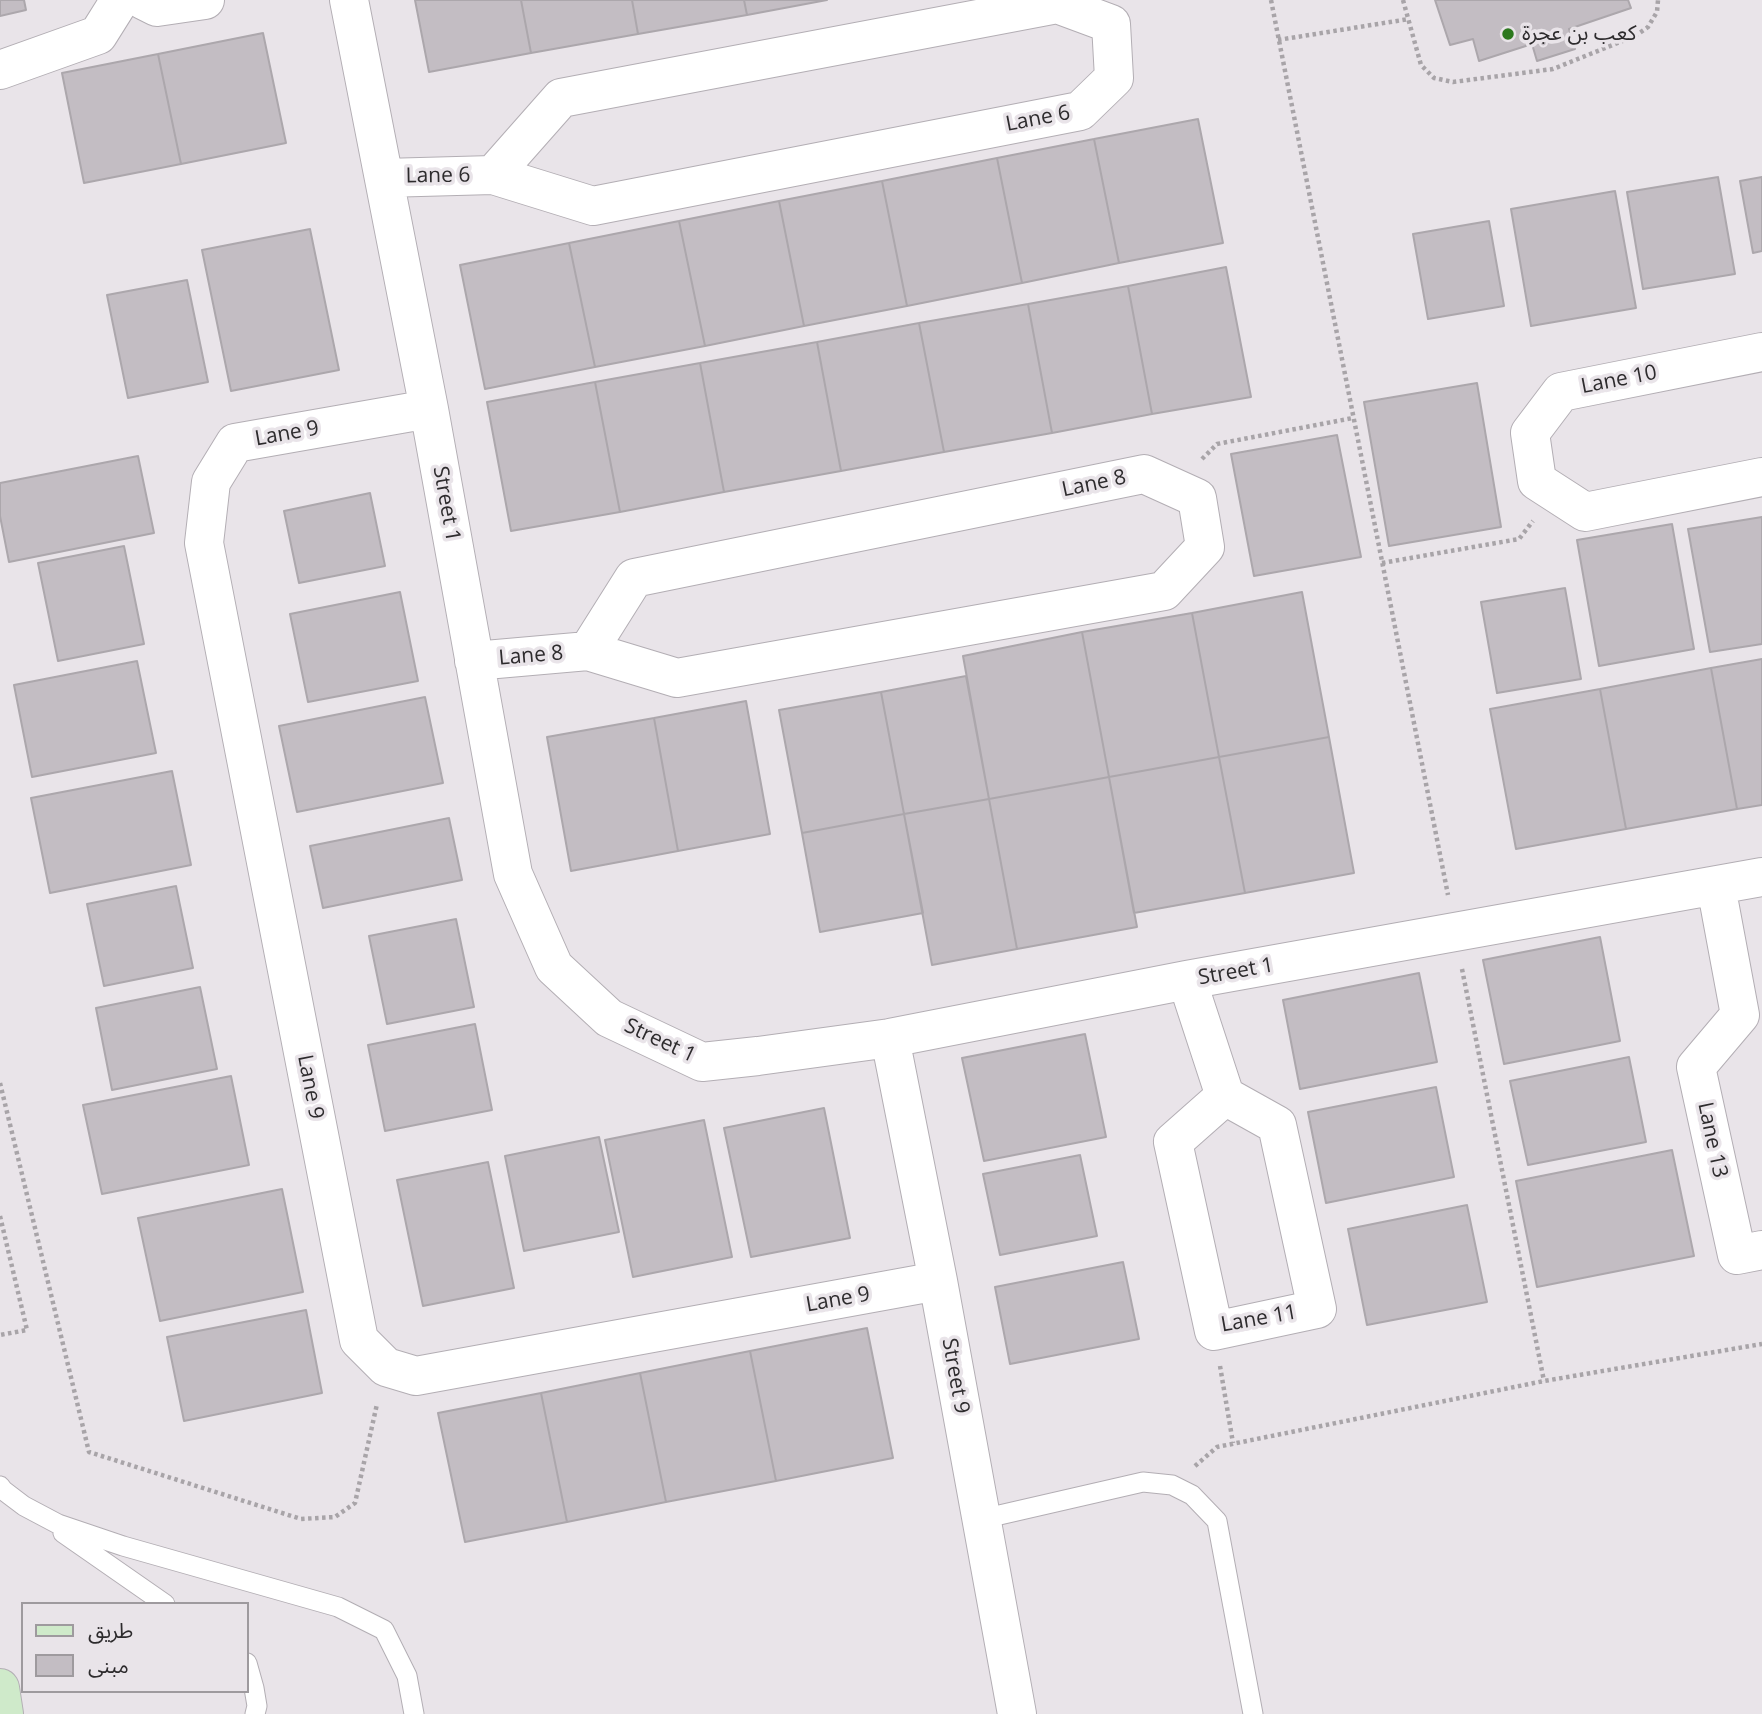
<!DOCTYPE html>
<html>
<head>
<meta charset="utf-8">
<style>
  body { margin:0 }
  #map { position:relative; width:1762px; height:1714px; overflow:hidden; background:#e9e4e9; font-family:"Open Sans","Noto Sans Arabic",sans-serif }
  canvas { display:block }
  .legend { position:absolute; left:21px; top:1602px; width:228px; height:91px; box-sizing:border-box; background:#e9e4e9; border:2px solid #9e9a9e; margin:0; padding:9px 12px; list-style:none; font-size:21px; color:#2d2b2d }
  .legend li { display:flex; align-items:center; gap:14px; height:35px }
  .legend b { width:35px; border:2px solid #9e9a9e }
</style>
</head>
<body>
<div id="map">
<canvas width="1762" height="1714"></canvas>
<ul class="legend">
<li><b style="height:9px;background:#cfeaca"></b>طريق</li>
<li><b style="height:19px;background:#c3bdc3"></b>مبنى</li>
</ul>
</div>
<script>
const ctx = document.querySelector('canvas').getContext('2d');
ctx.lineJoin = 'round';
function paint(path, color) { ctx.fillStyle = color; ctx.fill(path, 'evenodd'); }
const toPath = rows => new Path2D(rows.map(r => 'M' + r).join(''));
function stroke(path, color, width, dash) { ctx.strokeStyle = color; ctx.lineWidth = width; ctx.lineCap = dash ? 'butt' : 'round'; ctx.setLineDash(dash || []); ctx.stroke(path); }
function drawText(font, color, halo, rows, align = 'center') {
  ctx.font = font + ' "Open Sans","Noto Sans Arabic",sans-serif'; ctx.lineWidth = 7; ctx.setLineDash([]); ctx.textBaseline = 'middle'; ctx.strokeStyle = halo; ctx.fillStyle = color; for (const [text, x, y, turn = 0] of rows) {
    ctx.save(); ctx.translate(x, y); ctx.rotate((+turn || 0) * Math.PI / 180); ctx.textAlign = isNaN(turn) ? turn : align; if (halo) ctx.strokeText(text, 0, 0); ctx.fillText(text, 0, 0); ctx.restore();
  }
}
const building = toPath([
  [0,0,24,0,26,10,0,16,0,0],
  [415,0,521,0,531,53,429,72,415,0],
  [521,0,632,0,638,34,531,53,521,0],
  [632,0,744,0,747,15,638,34,632,0],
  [744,0,827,0,747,15,744,0],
  [1435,0,1628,0,1631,8,1569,29,1575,49,1537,61,1532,44,1479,61,1473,39,1450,45,1435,0],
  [263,33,286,143,181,164,158,54,263,33],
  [158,54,181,164,84,183,62,73,158,54],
  [1198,119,1223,243,1119,263,1094,139,1198,119],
  [1094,139,1119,263,1022,283,997,158,1094,139],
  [997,158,1022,283,907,306,882,181,997,158],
  [1718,177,1735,274,1643,289,1627,192,1718,177],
  [1762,177,1762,251,1753,253,1740,181,1762,177],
  [882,181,907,306,804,326,779,201,882,181],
  [1615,191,1636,308,1531,326,1511,209,1615,191],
  [779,201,804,326,705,346,679,221,779,201],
  [679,221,705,346,595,367,569,243,679,221],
  [1489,221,1504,306,1428,319,1413,234,1489,221],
  [310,229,339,370,231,391,202,250,310,229],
  [569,243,595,367,485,389,460,265,569,243],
  [1226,267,1251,397,1152,414,1128,286,1226,267],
  [187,280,208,382,128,398,107,295,187,280],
  [1128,286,1152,414,1052,433,1028,304,1128,286],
  [1028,304,1052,433,944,452,919,323,1028,304],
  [919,323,944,452,841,471,817,342,919,323],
  [817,342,841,471,724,492,700,363,817,342],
  [700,363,724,492,620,512,595,382,700,363],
  [595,382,620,512,511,531,487,402,595,382],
  [1477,383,1501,527,1389,546,1364,402,1477,383],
  [1337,435,1361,557,1254,576,1231,454,1337,435],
  [138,456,154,533,9,562,0,516,0,483,138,456],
  [370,493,385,566,299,583,284,511,370,493],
  [1762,517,1762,644,1710,652,1688,529,1762,517],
  [1672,524,1694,649,1599,666,1577,540,1672,524],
  [124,546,144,644,58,661,38,563,124,546],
  [1565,588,1581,679,1497,693,1481,602,1565,588],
  [400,592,418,681,308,702,290,614,400,592],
  [1302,592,1329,737,1219,757,1192,613,1302,592],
  [1192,613,1219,757,1109,777,1082,632,1192,613],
  [1082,632,1109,777,989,799,963,656,1082,632],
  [1762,659,1762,805,1737,809,1711,668,1762,659],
  [137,661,156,753,32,777,14,685,137,661],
  [1711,668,1737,809,1626,829,1600,689,1711,668],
  [966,676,989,799,904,814,881,692,966,676],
  [1600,689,1626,829,1516,849,1490,709,1600,689],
  [881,692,904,814,802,833,779,710,881,692],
  [425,697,443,783,297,812,279,726,425,697],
  [746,701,770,834,678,851,654,718,746,701],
  [654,718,678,851,571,871,547,737,654,718],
  [1329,737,1354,873,1245,893,1219,757,1329,737],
  [1219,757,1245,893,1134,913,1109,777,1219,757],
  [172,771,191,865,50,893,31,798,172,771],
  [1109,777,1137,927,1017,949,989,799,1109,777],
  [989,799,1017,949,932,965,904,814,989,799],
  [904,814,923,913,820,932,802,833,904,814],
  [449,818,462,880,323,908,310,846,449,818],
  [176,886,193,968,104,986,87,904,176,886],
  [456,919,474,1007,387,1024,369,936,456,919],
  [1600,937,1620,1041,1504,1064,1483,960,1600,937],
  [1419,973,1437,1062,1300,1089,1283,1000,1419,973],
  [200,987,217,1069,112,1090,96,1008,200,987],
  [475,1024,492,1110,385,1131,368,1045,475,1024],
  [1085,1034,1106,1137,984,1161,962,1058,1085,1034],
  [1629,1057,1646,1142,1528,1165,1510,1081,1629,1057],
  [231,1076,249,1165,102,1194,83,1105,231,1076],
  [1436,1087,1454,1177,1326,1203,1308,1112,1436,1087],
  [824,1108,850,1238,751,1257,724,1128,824,1108],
  [704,1120,732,1257,633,1277,605,1140,704,1120],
  [599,1137,619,1232,524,1251,505,1156,599,1137],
  [1672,1150,1694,1256,1537,1287,1516,1181,1672,1150],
  [1080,1155,1097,1236,1000,1255,983,1174,1080,1155],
  [488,1162,514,1288,423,1306,397,1180,488,1162],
  [282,1189,303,1292,160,1321,138,1218,282,1189],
  [1467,1205,1487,1302,1367,1325,1348,1229,1467,1205],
  [1123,1262,1139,1339,1010,1364,995,1287,1123,1262],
  [306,1310,322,1393,184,1421,167,1337,306,1310],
  [867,1328,893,1458,776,1481,750,1351,867,1328],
  [750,1351,776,1481,666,1502,640,1373,750,1351],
  [640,1373,666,1502,567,1522,541,1393,640,1373],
  [541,1393,567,1522,465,1542,438,1413,541,1393]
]);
paint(building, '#c3bdc3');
stroke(building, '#aca7ac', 2);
const service = toPath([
  [0,1486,3,1490,24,1506,58,1524,123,1546,338,1607,384,1630,407,1676,414,1714],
  [982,1519,1143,1482,1172,1485,1192,1495,1217,1521,1253,1714],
  [63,1533,165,1604],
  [247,1663,254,1688,257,1706,255,1714]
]);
const minor = toPath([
  [143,0,157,7,205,0],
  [349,0,429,409,513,874,554,967,609,1018,702,1062,758,1056,890,1038,1187,980,1762,877],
  [0,70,98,35,120,0],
  [384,178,493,175,593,206,1080,111,1114,78,1111,24,1057,4,561,98,493,175],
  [1762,352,1561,392,1530,433,1537,481,1585,512,1762,477],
  [429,409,235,443,211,482,204,543,359,1340,386,1367,416,1376,938,1281],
  [474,661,588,651,677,678,1164,591,1205,547,1197,498,1144,474,634,578,588,651],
  [1716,886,1740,1015],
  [1187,980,1225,1096,1277,1125,1317,1309,1214,1331,1173,1142,1225,1096],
  [1740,1015,1696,1067,1737,1255,1762,1250],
  [890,1038,938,1281,1017,1714]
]);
const secondary = toPath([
  [0,1688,4,1714]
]);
stroke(service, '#b3aeb4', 21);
stroke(minor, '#b3aeb4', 40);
stroke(secondary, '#b3aeb4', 40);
stroke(toPath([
  [1271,0,1448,895],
  [1403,0,1421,65,1434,78,1453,82,1553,69,1635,36,1648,27,1657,12,1658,0],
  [1278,40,1409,19],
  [1202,459,1217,444,1353,418],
  [1382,563,1519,539,1533,521],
  [1462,969,1544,1381],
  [0,1083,89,1452,301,1519,335,1517,355,1503,377,1404],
  [0,1216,27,1330,0,1335],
  [1220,1366,1233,1443],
  [1195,1466,1217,1447,1544,1381,1762,1344]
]), '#a8a4a8', 4.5, [3.5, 3.5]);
stroke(service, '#fff', 19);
stroke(minor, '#fff', 38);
stroke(secondary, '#cfeaca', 38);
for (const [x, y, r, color] of [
  [1508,34,7,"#2d791f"]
]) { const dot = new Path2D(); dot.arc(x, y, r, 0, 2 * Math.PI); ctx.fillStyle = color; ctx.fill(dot); stroke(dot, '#e9e4e9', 2.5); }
drawText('21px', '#2d2b2d', '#e9e4e9', [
  ["كعب بن عجرة",1522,34]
], 'left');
drawText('21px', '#2d2b2d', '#e9e4e9', [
  ["Lane 6",1038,119,-11],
  ["Lane 6",438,176,-1],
  ["Lane 10",1619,380,-11],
  ["Lane 9",287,434,-10],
  ["Lane 8",1094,484,-12],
  ["Street 1",446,504,80],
  ["Lane 8",531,656,-5],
  ["Street 1",1236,972,-10],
  ["Street 1",660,1041,25],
  ["Lane 9",310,1087,79],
  ["Lane 13",1712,1140,78],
  ["Lane 9",838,1300,-10],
  ["Lane 11",1259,1319,-10],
  ["Street 9",955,1376,80]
]);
</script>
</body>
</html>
